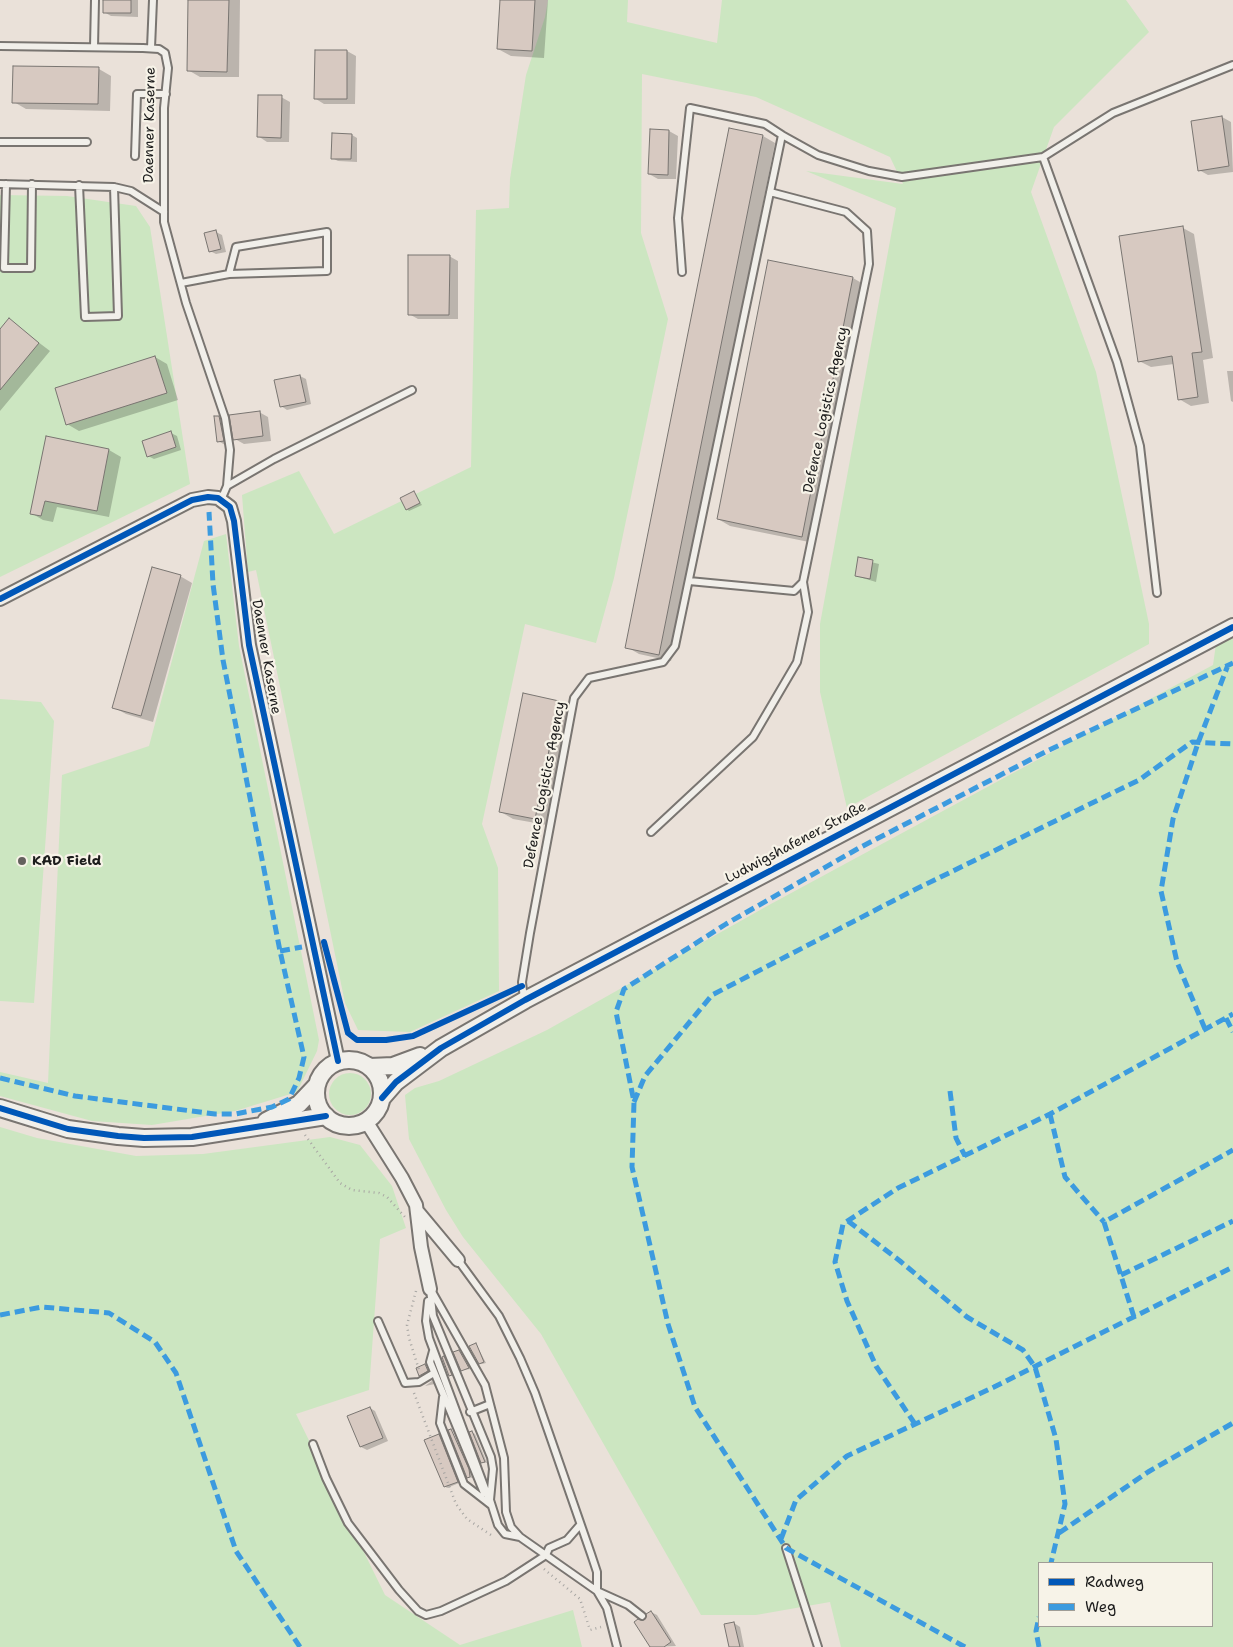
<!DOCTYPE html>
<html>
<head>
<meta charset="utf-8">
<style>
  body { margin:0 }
  #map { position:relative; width:1233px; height:1647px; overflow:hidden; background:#eae1d9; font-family:"Shantell Sans",sans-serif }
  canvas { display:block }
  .legend { position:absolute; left:1038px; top:1562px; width:175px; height:65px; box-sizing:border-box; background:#f7f3e8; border:1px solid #9f9d96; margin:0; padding:6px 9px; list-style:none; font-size:15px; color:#1c1c1c }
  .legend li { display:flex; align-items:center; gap:10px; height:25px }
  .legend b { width:25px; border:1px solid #9f9d96 }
</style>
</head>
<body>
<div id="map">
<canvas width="1233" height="1647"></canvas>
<ul class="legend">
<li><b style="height:6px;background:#0057b8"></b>Radweg</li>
<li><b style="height:6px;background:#3c9bdf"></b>Weg</li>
</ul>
</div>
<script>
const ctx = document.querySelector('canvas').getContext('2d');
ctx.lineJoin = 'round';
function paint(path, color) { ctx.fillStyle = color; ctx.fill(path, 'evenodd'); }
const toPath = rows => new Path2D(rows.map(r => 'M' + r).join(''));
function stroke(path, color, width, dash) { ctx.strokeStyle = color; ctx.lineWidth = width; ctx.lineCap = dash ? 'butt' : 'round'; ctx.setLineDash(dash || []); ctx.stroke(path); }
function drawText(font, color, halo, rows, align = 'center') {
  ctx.font = font + ' "Shantell Sans",sans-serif'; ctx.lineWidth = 4.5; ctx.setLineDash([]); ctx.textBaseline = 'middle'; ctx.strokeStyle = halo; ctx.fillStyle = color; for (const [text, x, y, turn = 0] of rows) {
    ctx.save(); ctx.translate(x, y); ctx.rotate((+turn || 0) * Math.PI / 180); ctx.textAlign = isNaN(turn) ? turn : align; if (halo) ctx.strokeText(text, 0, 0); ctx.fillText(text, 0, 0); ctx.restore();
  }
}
paint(toPath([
  [548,0,628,0,627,22,717,43,722,0,1126,0,1149,32,1054,127,1031,192,1096,372,1149,624,1149,644,847,808,820,692,820,624,896,208,806,171,903,184,890,157,756,97,642,74,641,233,668,319,614,578,596,643,525,624,482,824,498,868,499,991,410,1032,358,1030,345,1003,256,570,248,572,242,495,299,471,334,534,471,467,476,210,509,208,510,179,526,75,545,17],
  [0,195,67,196,136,206,150,227,190,484,0,577],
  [226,534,239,646,319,1040,317,1051,297,1092,235,1111,152,1125,92,1121,0,1096,0,1072,48,1083,62,775,149,746,204,541],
  [1233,636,1233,1647,841,1647,830,1602,756,1615,701,1615,541,1334,463,1237,446,1210,409,1139,405,1095,415,1088,439,1081,547,1030,769,905,1213,665,1216,644],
  [1039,1563,1212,1563,1212,1626,1039,1626],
  [0,699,41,702,54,721,34,1003,0,1001],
  '329 1094a21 21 0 1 1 42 0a21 21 0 1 1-42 0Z',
  [0,1127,37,1138,136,1156,203,1154,330,1137,360,1145,392,1186,406,1228,380,1239,369,1390,296,1414,385,1595,460,1645,573,1610,582,1647,0,1647]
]), '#cce6c1');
paint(toPath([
  [104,0,138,0,138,17,111,16,104,12],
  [190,0,240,0,239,77,200,77,188,70],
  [501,0,548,0,544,58,511,56,498,49],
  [347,51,356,56,355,104,324,104,316,99],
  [14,67,99,69,111,76,110,111,26,109,14,102],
  [281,97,290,102,289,142,267,142,258,136],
  [1222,117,1231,122,1233,172,1208,175,1199,170],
  [669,131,678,136,676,179,658,179,649,174],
  [352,135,357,138,357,162,338,161,332,158],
  [763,136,775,143,671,661,639,654,627,647],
  [1183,228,1194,234,1213,358,1203,360,1209,403,1191,406,1179,399,1174,364,1151,367,1139,361],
  [216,232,222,235,226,252,216,254,210,251],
  [449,256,458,261,458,319,418,319,409,314],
  [853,278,865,285,814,543,730,526,718,519],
  [9,320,50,351,0,411,0,331],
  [155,357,167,364,178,400,79,431,67,424],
  [1227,371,1233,371,1233,402,1231,401],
  [300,376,306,379,311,404,287,410,281,406,276,381],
  [259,412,268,417,271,441,244,444,235,439],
  [219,417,228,422,227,446,218,441],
  [171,433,177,436,181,450,154,459,148,456],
  [47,438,109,450,121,457,109,517,57,507,53,522,43,520,31,513],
  [414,493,422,505,409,511,407,509],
  [859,559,879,564,876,582,856,576],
  [180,576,192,583,153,722,126,714,113,707],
  [524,695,559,702,571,709,547,825,513,819,501,812],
  [476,1344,486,1363,482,1364,480,1363],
  [459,1351,462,1353,471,1369,462,1370],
  [444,1358,446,1359,454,1376,450,1375],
  [425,1365,430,1372,423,1376,420,1375],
  [432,1381,435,1384,425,1386],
  [370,1408,375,1411,388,1441,367,1450,361,1447,349,1417],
  [451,1430,471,1471,472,1478,468,1477],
  [472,1432,475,1434,487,1463,482,1462],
  [439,1435,459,1483,447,1488,445,1486],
  [651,1612,657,1615,676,1646,651,1647,645,1622],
  [734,1623,740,1627,744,1647,730,1647]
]), '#0003');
const building = toPath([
  [103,0,131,0,131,13,103,13,103,0],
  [188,0,229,0,227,72,187,71,188,0],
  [500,0,535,0,532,51,497,49,500,0],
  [315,50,347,50,347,99,314,99,315,50],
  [13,66,99,67,98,104,12,103,13,66],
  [258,95,282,95,281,138,257,137,258,95],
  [1222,116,1229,166,1198,171,1191,121,1222,116],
  [729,128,763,135,659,655,625,648,729,128],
  [650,129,669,130,668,175,648,174,650,129],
  [332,133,352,134,351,159,331,159,332,133],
  [1183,226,1202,352,1192,353,1198,397,1178,400,1172,356,1138,362,1119,236,1183,226],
  [216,230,221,249,209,252,204,233,216,230],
  [408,255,450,255,449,315,408,315,408,255],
  [768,260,853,277,802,537,717,519,768,260],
  [9,318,39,343,0,390,0,329,9,318],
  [155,356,167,393,66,425,55,388,155,356],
  [300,375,306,402,280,407,274,380,300,375],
  [260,411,263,436,233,440,229,415,260,411],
  [214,416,219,416,224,441,217,442,214,416],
  [171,431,176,447,147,457,142,441,171,431],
  [46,436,109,449,97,511,45,501,41,516,30,514,46,436],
  [414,491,420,503,406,510,400,498,414,491],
  [858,557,873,560,870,579,855,576,858,557],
  [152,567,181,575,141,716,112,708,152,567],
  [523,693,559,701,535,819,499,812,523,693],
  [476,1343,484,1362,479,1364,469,1346,476,1343],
  [459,1350,469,1368,461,1371,453,1352,459,1350],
  [444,1356,452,1375,449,1376,442,1357,444,1356],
  [425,1364,428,1371,419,1376,416,1368,425,1364],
  [370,1407,383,1438,360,1447,347,1416,370,1407],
  [451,1429,469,1469,470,1477,467,1478,448,1430,451,1429],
  [472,1431,485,1462,481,1463,469,1432,472,1431],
  [439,1434,458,1482,444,1487,424,1440,439,1434],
  [651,1611,671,1642,664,1647,650,1647,634,1622,638,1619,644,1620,646,1614,651,1611],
  [734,1622,740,1647,729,1647,724,1624,734,1622]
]);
paint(building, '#d7c9c1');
stroke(building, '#797571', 1);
const service = toPath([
  [0,46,143,48,159,49,165,53,168,68,164,108,164,222,186,303,225,418,230,450,227,486,221,500],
  [94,47,95,0],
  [151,48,153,0],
  [782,135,818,155,869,171,902,177,1043,157,1113,113,1233,65],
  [0,142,87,142],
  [135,156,137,94,166,94],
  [1043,157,1117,362,1140,446,1157,593],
  [0,184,114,187,131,191,164,212],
  [6,184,4,268,31,268,32,184],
  [79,185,85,317,118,316,114,187],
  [181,283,229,274,327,271,327,232,236,247,229,274],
  [227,486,274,459,412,390],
  [689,581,794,591,803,582,869,264,867,231,846,212,770,192],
  [651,832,753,737,797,662,808,612,803,582],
  [524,999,522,982,530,933,574,698,589,678,663,662,675,646,782,135,765,124,690,108,678,218,682,272],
  [458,1260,499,1316,520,1358,535,1393,591,1554,597,1572,597,1591,628,1605,642,1616],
  [430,1289,433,1316,491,1457,493,1469,490,1500,498,1525,505,1534,520,1537,597,1591,607,1608,617,1647],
  [431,1290,485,1385,504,1458,506,1512,511,1527,520,1537],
  [428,1301,426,1321,429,1338,489,1499],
  [378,1321,405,1383,419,1382,434,1373],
  [433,1351,430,1362,484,1493],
  [443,1397,440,1423,464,1484,491,1505],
  [470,1412,490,1404],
  [313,1444,326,1478,348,1523,399,1590,418,1611,426,1615,441,1611,506,1581,546,1555,549,1548,567,1540,580,1525],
  [786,1548,818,1647]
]);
const minor = toPath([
  [0,599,192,500,208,497,218,498,230,507,234,521,249,645,338,1061],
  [366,1121,402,1178,416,1205,421,1247,430,1289],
  [418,1212,458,1260]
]);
const tertiary = toPath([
  '316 1093a33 33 0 1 1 66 0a33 33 0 1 1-66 0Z',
  [370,1067,393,1066,420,1056],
  [382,1098,396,1082,441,1048,525,1000,1233,627],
  [0,1108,68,1129,118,1136,144,1138,192,1137,326,1116],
  [266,1121,299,1104,317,1085]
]);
stroke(service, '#797571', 10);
stroke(minor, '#797571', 16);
stroke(tertiary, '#797571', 20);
stroke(toPath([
  [305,1135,340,1183,352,1190,379,1193,387,1197,405,1217],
  [416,1291,407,1325,409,1338,419,1370],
  [414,1393,456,1504,467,1519,491,1535],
  [544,1569,580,1599,590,1630,601,1627]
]), '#a8a6a3', 2.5, [1, 4]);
stroke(service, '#f1efea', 6);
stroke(minor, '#f1efea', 12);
stroke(tertiary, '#f1efea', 16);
stroke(toPath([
  [280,951,302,947],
  [1226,1018,1233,1032],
  [1205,1029,1177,962,1161,891,1173,819,1198,743,1228,665],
  [0,1078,75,1096,215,1114,235,1114,272,1107,289,1099,299,1078,304,1057,280,951,223,660,213,584,209,512],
  [950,1091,956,1138,965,1156],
  [634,1102,645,1076,712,995,912,891,1139,780,1192,742,1233,744],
  [1050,1114,1065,1177,1104,1222],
  [848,1221,900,1261,967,1317,1023,1350,1035,1367,1056,1439,1065,1504,1051,1563],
  [1121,1275,1233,1221],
  [0,1315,42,1307,109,1313,155,1342,176,1373,236,1551,300,1647],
  [1134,1317,1104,1222,1233,1150],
  [915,1424,876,1366,847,1301,835,1262,843,1224,898,1188,1050,1114,1233,1014],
  [1059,1533,1148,1472,1233,1423],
  [781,1539,796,1500,847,1456,994,1387,1233,1267],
  [965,1647,786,1548,695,1407,668,1324,632,1167,634,1102,616,1012,624,989,726,924,859,848,1049,750,1233,663],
  [1039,1647,1036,1631,1039,1617]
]), '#3c9bdf', 5, [10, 5]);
stroke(toPath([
  [0,599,192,500,208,497,218,498,230,507,234,521,249,645,338,1061],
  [324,942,348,1033,357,1040,386,1040,413,1036,522,986],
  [382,1098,396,1082,441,1048,525,1000,1233,627],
  [0,1108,68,1129,118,1136,144,1138,192,1137,326,1116]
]), '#0057b8', 6);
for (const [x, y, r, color] of [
  [22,861,5,"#64615e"]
]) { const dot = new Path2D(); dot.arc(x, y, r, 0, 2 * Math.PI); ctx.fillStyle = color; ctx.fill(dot); stroke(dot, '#f7f3e8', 2); }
drawText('14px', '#1c1c1c', '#f7f3e8', [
  ["Daenner Kaserne",150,125,-89],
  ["Defence Logistics Agency",826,410,-78],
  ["Daenner Kaserne",266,657,80],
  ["Defence Logistics Agency",545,785,-79],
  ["Ludwigshafener Straße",796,843,-28]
]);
drawText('bold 14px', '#1c1c1c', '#f7f3e8', [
  ["KAD Field",32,861]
], 'left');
</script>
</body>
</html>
